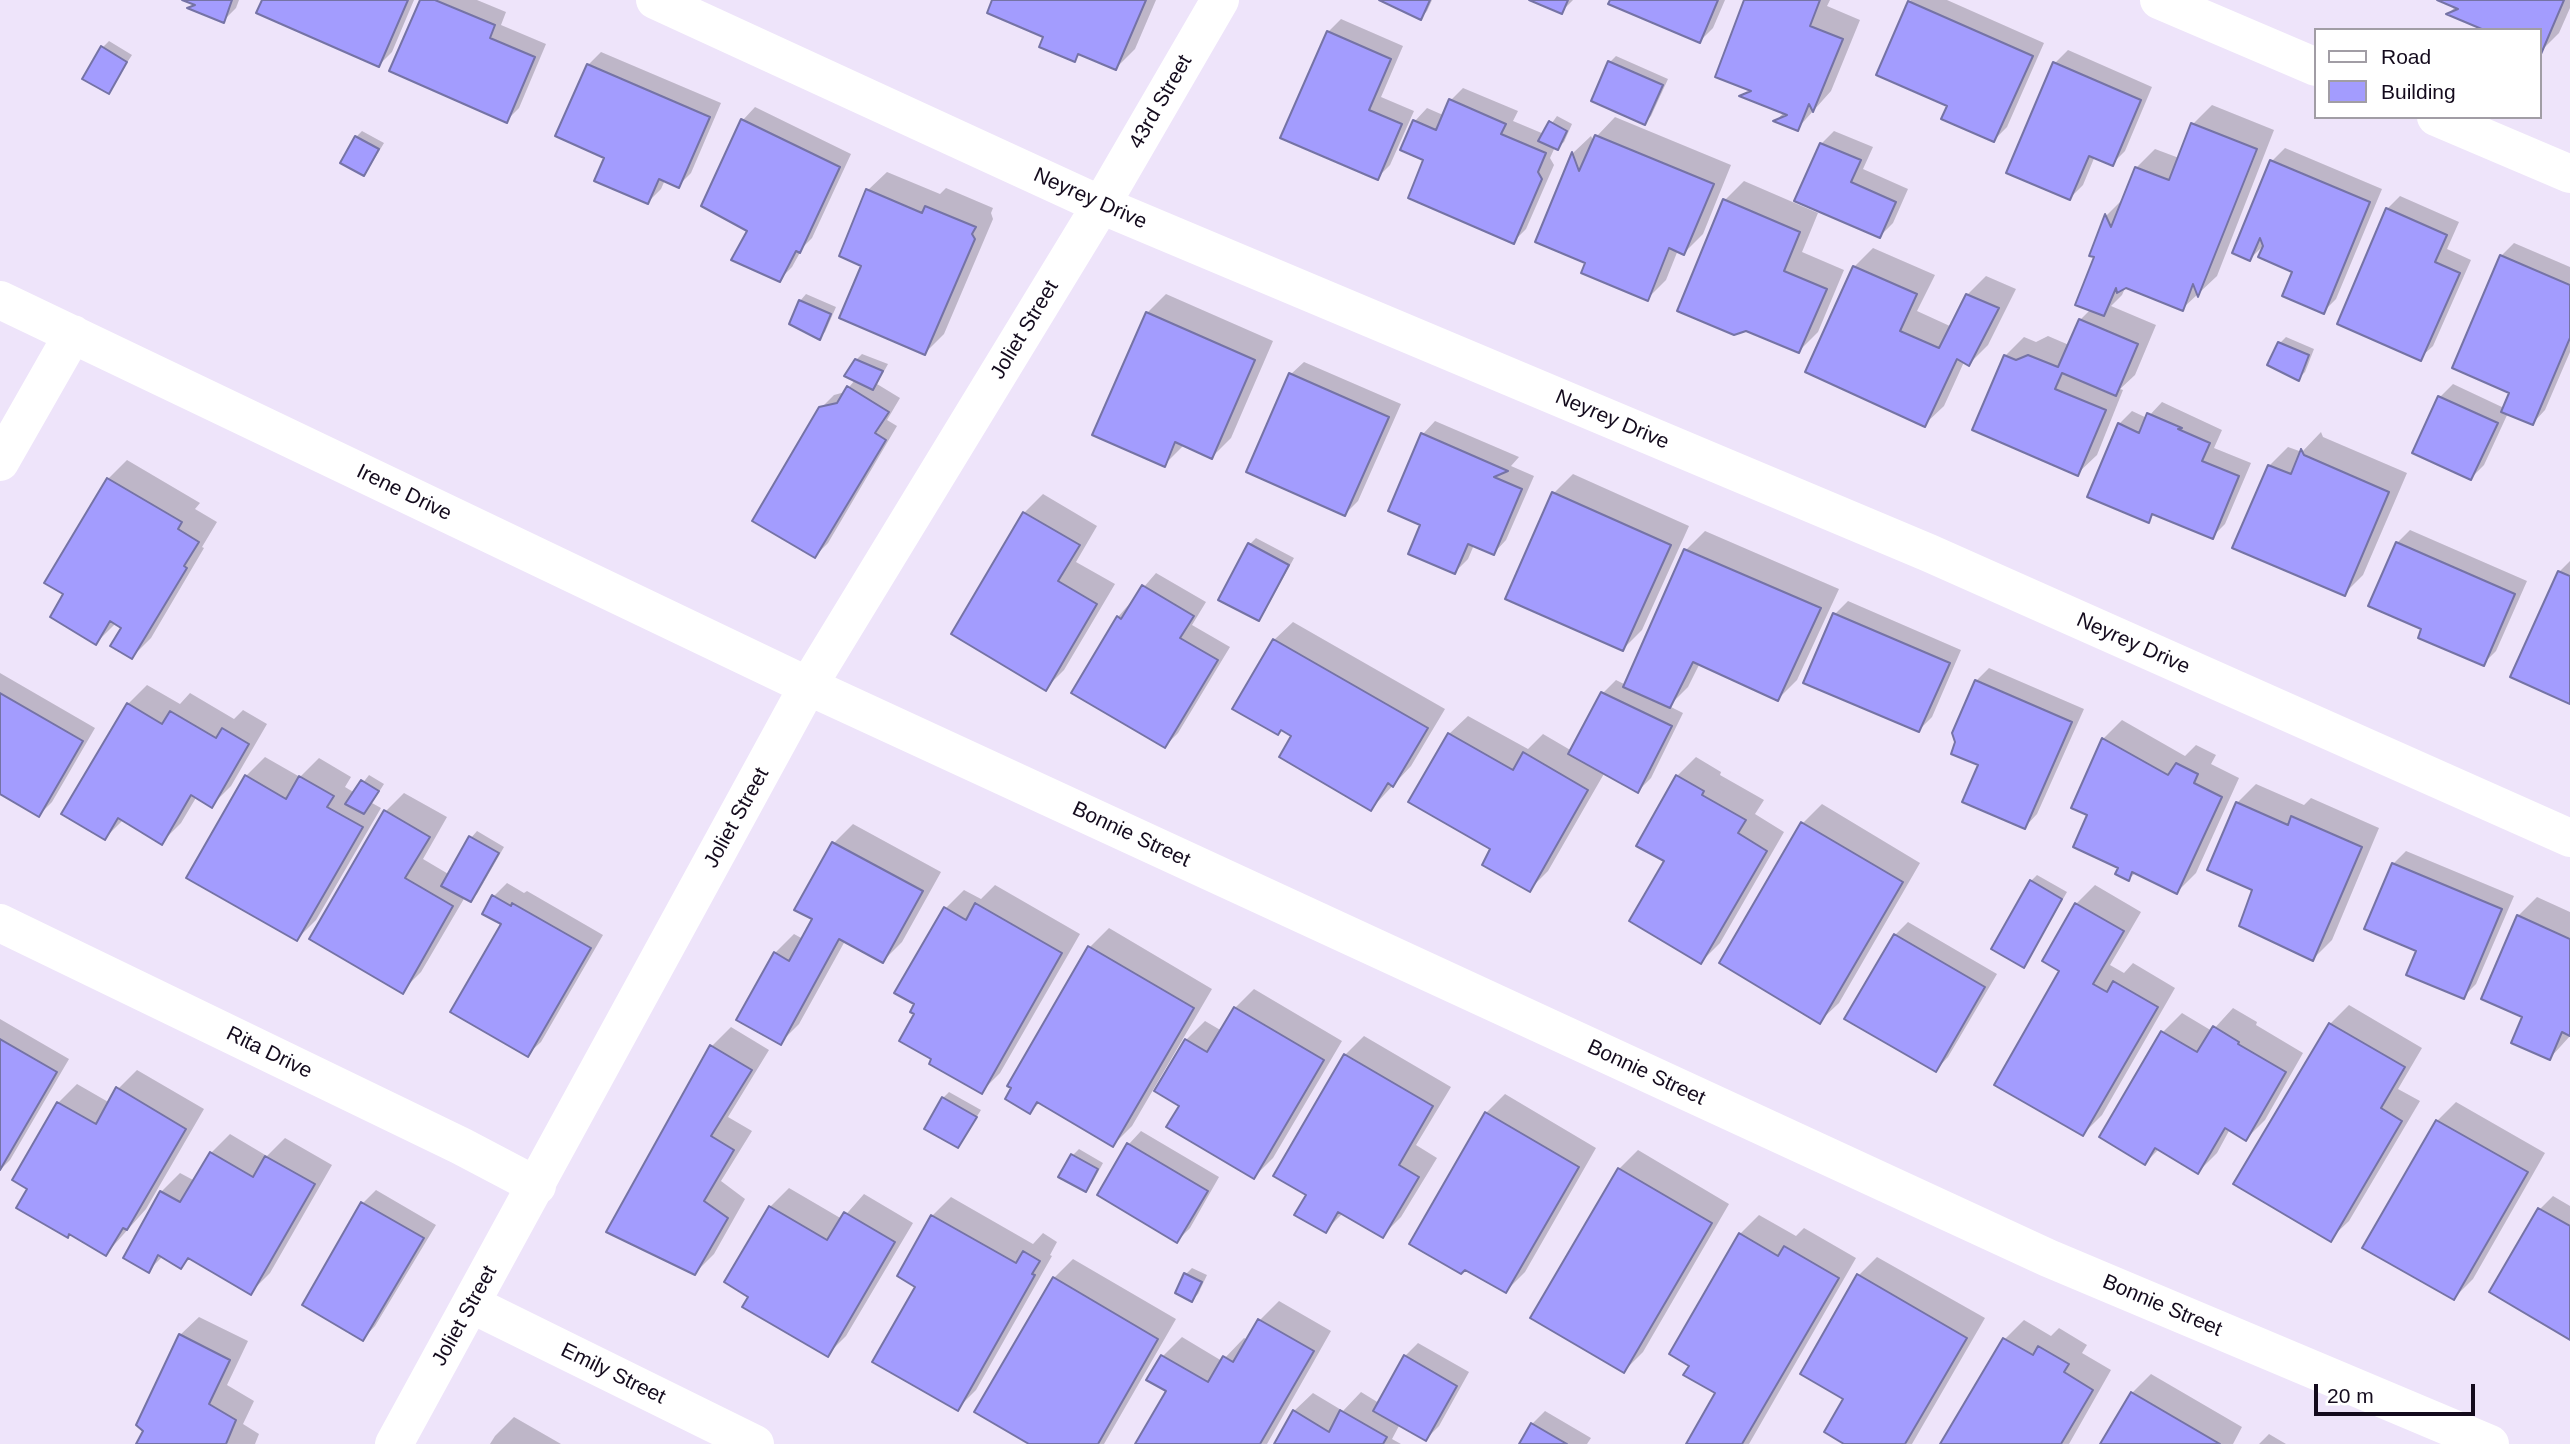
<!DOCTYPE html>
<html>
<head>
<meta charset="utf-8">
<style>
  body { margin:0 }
  #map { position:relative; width:2570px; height:1444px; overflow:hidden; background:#eee4fa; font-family:Helvetica,sans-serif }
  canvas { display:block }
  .legend { position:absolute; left:2314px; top:28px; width:228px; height:91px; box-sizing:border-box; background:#fff; border:2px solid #a19da5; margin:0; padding:9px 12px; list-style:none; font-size:21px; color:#140b1d }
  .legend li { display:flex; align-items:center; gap:14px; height:35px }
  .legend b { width:35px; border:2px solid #a19da5 }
  .scale { position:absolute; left:2314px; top:1384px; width:161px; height:32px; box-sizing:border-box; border:4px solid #140b1d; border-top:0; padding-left:9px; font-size:21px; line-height:24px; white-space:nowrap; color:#140b1d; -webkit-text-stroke:5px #fff; paint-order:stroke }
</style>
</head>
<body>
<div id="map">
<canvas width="2570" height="1444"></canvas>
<ul class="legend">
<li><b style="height:9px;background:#fff"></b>Road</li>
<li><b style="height:19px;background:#a39cfe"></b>Building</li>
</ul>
<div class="scale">20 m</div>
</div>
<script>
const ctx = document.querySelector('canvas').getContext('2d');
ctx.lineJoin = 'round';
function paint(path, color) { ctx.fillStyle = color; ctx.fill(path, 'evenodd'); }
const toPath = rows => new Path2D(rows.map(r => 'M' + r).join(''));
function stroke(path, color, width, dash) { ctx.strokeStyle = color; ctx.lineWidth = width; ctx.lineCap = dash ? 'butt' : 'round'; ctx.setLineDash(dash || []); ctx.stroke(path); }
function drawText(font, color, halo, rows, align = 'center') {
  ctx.font = font + ' Helvetica,sans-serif'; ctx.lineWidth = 7; ctx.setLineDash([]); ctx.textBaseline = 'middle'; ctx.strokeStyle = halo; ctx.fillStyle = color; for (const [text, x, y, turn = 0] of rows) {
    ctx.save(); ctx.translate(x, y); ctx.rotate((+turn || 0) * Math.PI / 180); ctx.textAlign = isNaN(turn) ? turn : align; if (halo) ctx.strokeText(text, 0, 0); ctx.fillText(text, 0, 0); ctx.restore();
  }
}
paint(toPath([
  [187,0,239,0,236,8,223,21,190,8,195,3],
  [264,0,414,0,392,52,379,65],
  [422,0,477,0,506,12,501,25,546,44,519,108,506,121],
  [994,0,1156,0,1135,49,1116,68,1081,53,1075,60],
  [1383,0,1432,0,1427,11,1421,18],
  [1533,0,1573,0,1561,12],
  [1612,0,1725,0,1713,28,1700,41],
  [1747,0,1830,0,1827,6,1860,20,1831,91,1797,129,1776,121,1784,112,1743,96,1750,89],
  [1911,0,1947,0,2044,43,2007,127,1994,140,1949,105,1909,2],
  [2441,0,2570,0,2570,8,2559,33,2540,52,2540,30,2449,13,2456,6],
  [1341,19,1403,46,1381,97,1414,111,1390,165,1377,178,1328,32],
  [109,41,132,55,108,92,102,48],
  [2068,50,2152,87,2125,151,2112,164,2095,156,2083,185,2070,198,2055,63],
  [601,52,721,103,691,173,678,186,665,180,661,189,648,202,607,157,588,65],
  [1616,56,1668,79,1651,116,1645,123,1610,62],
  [1463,88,1518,111,1513,121,1544,134,1557,116,1572,124,1564,142,1557,148,1555,147,1550,158,1554,165,1526,229,1513,242,1426,159,1415,121,1427,108,1443,115,1450,101],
  [2212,105,2274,130,2217,276,2182,309,2126,286,2122,295,2111,306,2156,325,2135,375,2120,389,2123,390,2097,455,2078,473,2005,356,2024,337,2036,342,2048,336,2069,345,2080,320,2091,309,2096,256,2091,254,2107,215,2126,196,2136,168,2155,149,2179,158,2193,124],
  [755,107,851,154,812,238,803,247,792,267,779,280,750,230,743,120],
  [1615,117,1731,165,1703,234,1684,253,1678,250,1666,280,1647,299,1587,262,1537,241,1573,153,1591,136,1594,142,1597,136],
  [362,131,384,143,369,168,363,174,356,137],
  [1834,131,1873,147,1863,169,1908,189,1893,223,1880,236,1821,144],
  [2285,148,2382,189,2336,299,2323,312,2294,271,2266,243,2250,259,2234,252,2272,161],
  [887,172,940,194,946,188,993,208,991,213,993,219,944,334,925,353,863,265,868,190],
  [1744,181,1818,213,1802,252,1844,270,1818,332,1799,351,1725,200],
  [2400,196,2459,222,2447,249,2471,260,2433,346,2420,358,2387,209],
  [2514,243,2570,267,2570,352,2545,410,2533,423,2508,413,2484,465,2471,478,2440,397,2453,384,2504,408,2511,392,2501,256],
  [1873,248,1935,275,1917,311,1952,327,1967,295,1986,276,2016,289,1988,345,1969,364,1964,362,1944,406,1925,424,1807,371,1854,267],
  [806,294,836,307,825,332,819,338,800,301],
  [1166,294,1273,341,1231,438,1212,457,1184,445,1164,465,1147,313],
  [2286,337,2314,349,2305,372,2299,378,2280,343],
  [862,354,888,364,877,384,900,398,887,420,897,426,828,543,815,556,821,408,834,395,845,392,855,380,856,360],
  [1304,362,1401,404,1358,501,1345,514,1291,374],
  [2162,402,2222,430,2214,448,2251,463,2225,524,2212,537,2155,513,2148,521,2119,424,2132,411,2147,418],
  [1435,421,1519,457,1511,466,1534,476,1506,540,1494,553,1474,545,1468,559,1455,572,1423,524,1390,510,1423,434],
  [2321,432,2323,437,2407,473,2363,575,2344,594,2235,547,2269,466,2288,447,2302,452],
  [127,460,200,503,195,509,217,522,202,547,204,548,151,638,132,657,123,627,116,623,96,643,65,593,108,479],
  [1573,474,1689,526,1642,630,1623,649,1554,493],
  [1043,494,1097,526,1076,562,1115,584,1064,670,1045,689,954,634,1024,513],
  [2410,530,2527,581,2496,651,2483,664,2424,628,2397,543],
  [1705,531,1839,589,1797,680,1778,699,1700,663,1688,687,1669,706,1683,713,1651,778,1638,791,1605,772,1548,871,1529,890,1493,848,1449,734,1468,716,1528,749,1543,734,1572,751,1603,693,1616,680,1626,685,1686,550],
  [1256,538,1294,558,1264,613,1258,619,1250,544],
  [2570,561,2570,702,2559,572],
  [1156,573,1206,602,1192,625,1230,647,1178,733,1165,746,1118,617],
  [1848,601,1961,650,1932,717,1919,730,1835,614],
  [1293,622,1445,709,1411,766,1371,809,1293,736,1274,640],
  [1989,668,2084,709,2037,814,2025,827,1980,764,1976,681],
  [0,673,95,728,52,802,39,815,0,792],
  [147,685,180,704,190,693,234,719,243,710,267,724,231,786,212,805,197,796,181,823,162,842,123,820,105,838,128,704],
  [2122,720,2185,756,2196,745,2216,755,2211,764,2239,778,2196,873,2177,892,2136,872,2129,879,2089,814,2103,739],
  [265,757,300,777,319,758,351,777,345,787,355,793,369,775,384,784,372,803,381,808,316,920,297,939,246,776],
  [1696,757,1721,772,1720,775,1764,800,1755,814,1784,832,1720,943,1701,962,1666,860,1677,776],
  [2256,784,2304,805,2311,798,2379,828,2332,940,2313,959,2254,889,2237,803],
  [404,793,447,817,423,859,450,875,471,838,477,831,504,847,477,894,471,900,465,897,421,972,402,991,386,811],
  [1822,804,1920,863,1839,1003,1820,1021,1803,823],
  [853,824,941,872,902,942,883,961,845,941,799,1024,780,1043,775,953,794,934,803,939,814,918,834,843],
  [2406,851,2514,896,2476,984,2463,997,2418,950,2393,864],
  [2037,875,2067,892,2029,959,2023,966,2031,881],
  [507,883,524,893,527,891,603,935,541,1042,528,1054,503,924,494,896],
  [995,885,1080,934,1000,1073,981,1092,934,1058,916,1013,945,909,964,890,981,899],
  [2095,885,2141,912,2110,965,2124,973,2133,963,2175,988,2102,1115,2083,1134,2062,971,2076,904],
  [2537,897,2570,912,2570,1036,2550,1058,2525,1016,2518,916],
  [1908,922,1997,974,1948,1057,1936,1070,1895,935],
  [1109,928,1212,989,1132,1126,1113,1145,1040,1102,1030,1112,1014,1087,1090,947],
  [1254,989,1342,1041,1273,1158,1254,1177,1181,1105,1186,1040,1205,1021,1222,1031,1235,1008],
  [2349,1005,2422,1048,2398,1089,2420,1101,2349,1221,2330,1239,2330,1024],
  [2233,1008,2257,1022,2256,1025,2303,1053,2265,1120,2246,1139,2230,1129,2217,1153,2198,1172,2159,1149,2145,1163,2102,1137,2163,1032,2182,1013,2212,1031],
  [0,1019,69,1059,10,1160,0,1170],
  [731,1027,769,1050,728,1117,752,1131,721,1181,745,1199,714,1254,695,1273,712,1046],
  [1364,1036,1451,1087,1416,1145,1437,1158,1401,1217,1382,1236,1343,1213,1325,1231,1308,1195,1275,1175,1345,1055],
  [137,1070,204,1109,146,1209,106,1254,70,1233,67,1236,30,1188,14,1179,58,1103,77,1084,110,1103,118,1089],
  [949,1092,981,1110,958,1146,943,1098],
  [1505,1094,1596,1148,1525,1272,1506,1291,1465,1267,1486,1113],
  [2456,1102,2545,1153,2473,1279,2454,1298,2437,1121],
  [1141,1131,1219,1177,1190,1228,1177,1241,1099,1194,1129,1144],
  [230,1134,267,1156,285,1138,332,1165,270,1273,251,1292,191,1257,181,1267,163,1256,148,1271,161,1192,180,1173,195,1181,211,1153],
  [1079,1149,1103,1163,1092,1183,1086,1190,1073,1155],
  [1638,1150,1729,1204,1643,1352,1624,1371,1619,1169],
  [789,1188,842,1219,864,1194,913,1223,846,1336,827,1355,751,1296,770,1207],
  [376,1190,436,1225,375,1326,363,1339,304,1304,363,1203],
  [2553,1196,2570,1206,2570,1337,2492,1292,2540,1209],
  [951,1197,1033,1244,1043,1233,1057,1242,1050,1255,1052,1256,976,1390,957,1409,918,1286,932,1216],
  [1759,1215,1796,1236,1804,1228,1856,1258,1749,1444,1688,1444,1717,1392,1740,1234],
  [1877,1257,1985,1318,1912,1444,1848,1444,1845,1398,1858,1276],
  [1073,1259,1176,1319,1104,1444,1032,1444,1054,1278],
  [1192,1268,1207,1275,1198,1294,1192,1300,1186,1274],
  [1279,1301,1331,1331,1267,1444,1137,1444,1168,1390,1163,1356,1182,1337,1222,1361,1244,1338,1248,1340,1260,1320],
  [199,1317,248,1341,227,1385,254,1401,243,1424,259,1434,255,1444,138,1444,180,1335],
  [2024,1320,2051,1336,2059,1328,2087,1345,2082,1353,2111,1370,2069,1444,1942,1444,2005,1339],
  [1418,1343,1469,1372,1439,1426,1426,1439,1400,1424,1392,1439,1401,1444,1276,1444,1294,1411,1313,1393,1343,1411,1361,1392,1379,1403,1405,1356],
  [2151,1374,2242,1427,2233,1444,2102,1444,2132,1393],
  [1545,1411,1591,1438,1587,1444,1521,1444,1532,1424],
  [514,1417,561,1444,490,1444,495,1436],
  [2269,1434,2286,1444,2259,1444]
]), '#0003');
const building = toPath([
  [182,0,232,0,224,23,187,8,195,5,182,0],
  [262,0,408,0,379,67,256,13,262,0],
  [420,0,435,0,495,25,490,38,535,57,507,123,389,71,420,0],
  [992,0,1146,0,1116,70,1078,54,1075,62,1039,47,1043,37,987,13,992,0],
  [1379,0,1430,0,1421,20,1379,0],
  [1529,0,1568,0,1562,14,1529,0],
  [1610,0,1718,0,1700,43,1608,4,1610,0],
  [1744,0,1820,0,1810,26,1843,39,1813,112,1809,104,1798,131,1773,121,1787,115,1739,96,1751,91,1715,77,1744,0],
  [2437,0,2564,0,2541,54,2540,30,2484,30,2446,14,2458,9,2437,0],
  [1908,1,2033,56,1994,142,1941,119,1947,106,1876,75,1908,1],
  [1327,31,1391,59,1369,110,1402,124,1378,180,1280,138,1327,31],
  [101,46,127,62,109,94,82,79,101,46],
  [1608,61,1663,85,1645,125,1591,101,1608,61],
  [2053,62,2141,100,2113,166,2089,156,2070,200,2006,173,2053,62],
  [587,64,710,117,679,188,659,179,648,204,594,181,604,158,555,136,587,64],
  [1449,99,1506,124,1501,134,1546,153,1538,172,1542,179,1514,244,1408,198,1423,160,1400,150,1413,120,1436,130,1449,99],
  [741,119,840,167,800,253,796,251,780,282,731,260,747,231,701,206,741,119],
  [1549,121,1567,131,1558,150,1538,141,1549,121],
  [2191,123,2257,149,2198,297,2193,284,2183,311,2126,288,2117,293,2116,288,2104,316,2075,305,2094,257,2089,256,2105,214,2111,227,2135,167,2169,180,2191,123],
  [1595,135,1714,184,1684,255,1669,248,1648,301,1581,273,1585,263,1535,242,1572,152,1579,171,1595,135],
  [355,136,379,149,364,176,340,163,355,136],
  [1820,143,1861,160,1851,182,1896,202,1880,238,1794,201,1820,143],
  [2270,160,2370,202,2324,314,2282,296,2292,272,2258,257,2263,246,2260,238,2250,261,2232,253,2270,160],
  [866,189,922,213,925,206,976,227,972,234,975,239,925,355,839,318,861,266,839,256,866,189],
  [1723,199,1800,232,1784,271,1827,289,1799,353,1746,331,1734,335,1677,311,1723,199],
  [2386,208,2447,235,2435,262,2460,273,2421,361,2337,324,2386,208],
  [2500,255,2570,285,2570,338,2533,425,2501,412,2509,393,2452,368,2500,255],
  [1853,266,1917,294,1900,331,1939,348,1966,294,1999,308,1969,366,1957,359,1925,427,1805,372,1853,266],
  [799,300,831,314,820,340,789,324,799,300],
  [1146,312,1255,360,1212,459,1175,442,1165,467,1092,435,1146,312],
  [2079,319,2138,344,2116,396,2062,373,2055,389,2106,410,2078,476,1972,430,2004,355,2016,360,2028,355,2058,367,2079,319],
  [2278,342,2309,355,2299,381,2267,365,2278,342],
  [855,359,883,371,873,390,844,376,855,359],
  [1289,373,1389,417,1345,516,1246,472,1289,373],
  [847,386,889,412,875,433,886,440,815,558,752,521,819,407,837,403,847,386],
  [2438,396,2498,423,2471,480,2412,453,2438,396],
  [2147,413,2182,428,2178,429,2210,443,2202,461,2239,476,2213,539,2152,514,2149,523,2087,497,2118,423,2139,433,2147,413],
  [1421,433,1508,471,1494,477,1522,489,1494,555,1468,544,1455,574,1408,554,1420,525,1388,511,1421,433],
  [2301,449,2304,455,2389,492,2345,596,2232,548,2268,465,2291,474,2301,449],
  [107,478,182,522,178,529,199,542,184,566,187,568,132,659,110,646,121,628,110,621,96,645,50,617,63,594,44,583,107,478],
  [1552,492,1671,545,1623,651,1505,599,1552,492],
  [1023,512,1080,545,1058,581,1097,604,1046,691,951,634,1023,512],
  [2396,542,2515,594,2484,666,2418,638,2421,629,2368,606,2396,542],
  [1248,543,1289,565,1259,621,1218,600,1248,543],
  [1684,549,1821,608,1778,701,1693,662,1670,708,1623,687,1684,549],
  [2558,571,2570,576,2570,704,2510,677,2558,571],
  [1142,585,1194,616,1180,638,1218,660,1165,748,1071,693,1117,616,1121,619,1142,585],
  [1833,613,1950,663,1919,732,1803,683,1833,613],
  [1273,639,1428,728,1393,787,1388,783,1371,811,1279,757,1291,736,1281,730,1278,735,1232,709,1273,639],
  [1975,680,2072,722,2025,829,1962,802,1978,765,1951,754,1955,742,1952,733,1975,680],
  [1601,692,1672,726,1638,793,1568,754,1601,692],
  [0,693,83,741,39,817,0,794,0,693],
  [127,703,162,724,170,711,216,738,222,728,249,744,212,808,191,795,162,845,118,818,105,840,61,814,127,703],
  [1448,733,1513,770,1523,752,1588,790,1530,892,1482,865,1490,849,1408,802,1448,733],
  [2102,738,2168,775,2176,763,2198,774,2194,783,2222,797,2177,894,2132,872,2129,881,2115,874,2118,868,2073,847,2087,815,2071,808,2102,738],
  [245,775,286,799,299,776,334,796,327,807,363,827,297,941,186,878,245,775],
  [1676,775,1704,791,1702,795,1746,820,1738,833,1767,851,1701,964,1629,921,1664,861,1636,846,1676,775],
  [361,780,379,791,364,814,345,804,361,780],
  [2236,802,2288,825,2291,816,2362,847,2313,961,2239,926,2252,890,2207,870,2236,802],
  [384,810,430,837,405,878,453,906,403,994,309,939,384,810],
  [1801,822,1903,882,1820,1024,1719,963,1801,822],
  [469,836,499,853,471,902,441,886,469,836],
  [832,842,923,891,883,963,839,939,781,1045,736,1020,774,952,789,961,812,919,794,910,832,842],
  [2392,863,2502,909,2464,999,2406,975,2416,951,2364,929,2392,863],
  [2030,880,2062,899,2024,968,1991,949,2030,880],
  [492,895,511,906,512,903,591,948,528,1057,450,1012,501,924,482,914,492,895],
  [975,903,1062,953,982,1094,929,1064,931,1059,899,1041,914,1014,910,1012,914,1004,894,993,944,907,966,920,975,903],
  [2075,903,2124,931,2093,984,2107,992,2113,981,2158,1007,2083,1136,1994,1085,2059,971,2042,961,2075,903],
  [2517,915,2570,939,2570,1036,2562,1032,2550,1060,2511,1043,2522,1017,2481,999,2517,915],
  [1894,934,1985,987,1936,1072,1844,1019,1894,934],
  [1088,946,1194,1008,1113,1147,1037,1102,1030,1114,1005,1099,1011,1088,1007,1086,1088,946],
  [1234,1007,1324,1060,1254,1179,1166,1127,1179,1106,1154,1091,1185,1039,1207,1052,1234,1007],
  [2329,1023,2405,1067,2381,1108,2402,1121,2331,1242,2233,1184,2329,1023],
  [2213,1026,2239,1042,2238,1044,2286,1072,2246,1141,2225,1128,2198,1174,2155,1148,2145,1165,2099,1137,2161,1031,2197,1052,2213,1026],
  [0,1039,57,1072,0,1170,0,1039],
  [710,1045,752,1070,711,1136,734,1150,704,1201,728,1218,695,1275,606,1232,710,1045],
  [1344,1054,1433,1106,1399,1165,1419,1177,1383,1238,1338,1212,1326,1233,1294,1215,1306,1195,1273,1176,1344,1054],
  [116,1087,186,1129,127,1230,123,1228,106,1256,69,1234,68,1238,16,1208,27,1189,12,1180,57,1102,96,1124,116,1087],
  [942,1097,977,1117,958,1148,924,1129,942,1097],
  [1485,1112,1579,1167,1506,1293,1465,1270,1461,1274,1409,1244,1485,1112],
  [2436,1120,2528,1172,2454,1300,2362,1248,2436,1120],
  [1127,1143,1208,1191,1177,1243,1097,1195,1127,1143],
  [210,1152,253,1177,265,1156,315,1184,251,1295,188,1258,181,1269,158,1255,149,1273,123,1258,160,1191,180,1202,210,1152],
  [1071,1154,1098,1169,1086,1192,1058,1177,1071,1154],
  [1618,1168,1712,1223,1624,1373,1530,1318,1618,1168],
  [361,1202,424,1238,363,1341,302,1305,361,1202],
  [769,1206,827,1240,844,1212,895,1242,828,1357,742,1307,748,1297,724,1282,769,1206],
  [2538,1208,2570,1226,2570,1340,2489,1292,2538,1208],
  [931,1215,1016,1263,1023,1251,1040,1261,1032,1274,1035,1275,958,1411,872,1362,915,1287,897,1276,931,1215],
  [1739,1233,1778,1256,1784,1246,1839,1278,1742,1444,1686,1444,1715,1393,1683,1375,1689,1366,1669,1354,1739,1233],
  [1184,1273,1202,1282,1192,1302,1175,1293,1184,1273],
  [1857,1274,1967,1338,1905,1444,1844,1444,1824,1432,1843,1399,1800,1374,1857,1274],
  [1053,1277,1158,1339,1098,1444,1029,1444,974,1412,1053,1277],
  [1258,1319,1314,1351,1260,1444,1135,1444,1166,1391,1146,1380,1161,1355,1208,1382,1223,1356,1233,1362,1258,1319],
  [179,1334,230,1360,209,1404,236,1420,226,1444,136,1444,143,1431,136,1425,179,1334],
  [2003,1338,2033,1355,2038,1346,2069,1364,2064,1372,2093,1390,2061,1444,1940,1444,2003,1338],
  [1404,1355,1457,1386,1426,1441,1373,1411,1404,1355],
  [2131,1392,2220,1444,2100,1444,2131,1392],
  [1293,1410,1329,1432,1340,1410,1387,1437,1383,1444,1274,1444,1293,1410],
  [1531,1423,1567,1444,1519,1444,1531,1423]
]);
paint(building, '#a39cfe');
stroke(building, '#7573a5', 2);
stroke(toPath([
  [655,0,1101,205,1929,553,2570,838],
  [2159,0,2316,67],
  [2436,117,2570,174],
  [0,300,808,686,2048,1258,2490,1444],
  [0,462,73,334],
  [0,923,461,1146,537,1186],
  [471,1304,755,1444],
  [394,1444,808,686,1101,205,1220,0]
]), '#fff', 38);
drawText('21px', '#140b1d', '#fff', [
  ["43rd Street",1161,102,-60],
  ["Neyrey Drive",1090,199,24],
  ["Joliet Street",1025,330,-59],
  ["Neyrey Drive",1612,420,23],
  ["Irene Drive",404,493,26],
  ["Neyrey Drive",2133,644,24],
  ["Joliet Street",737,818,-61],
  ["Bonnie Street",1131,835,25],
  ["Rita Drive",269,1053,26],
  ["Bonnie Street",1646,1073,25],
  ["Bonnie Street",2162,1306,23],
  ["Joliet Street",465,1316,-61],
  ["Emily Street",613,1374,26]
]);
</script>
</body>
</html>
